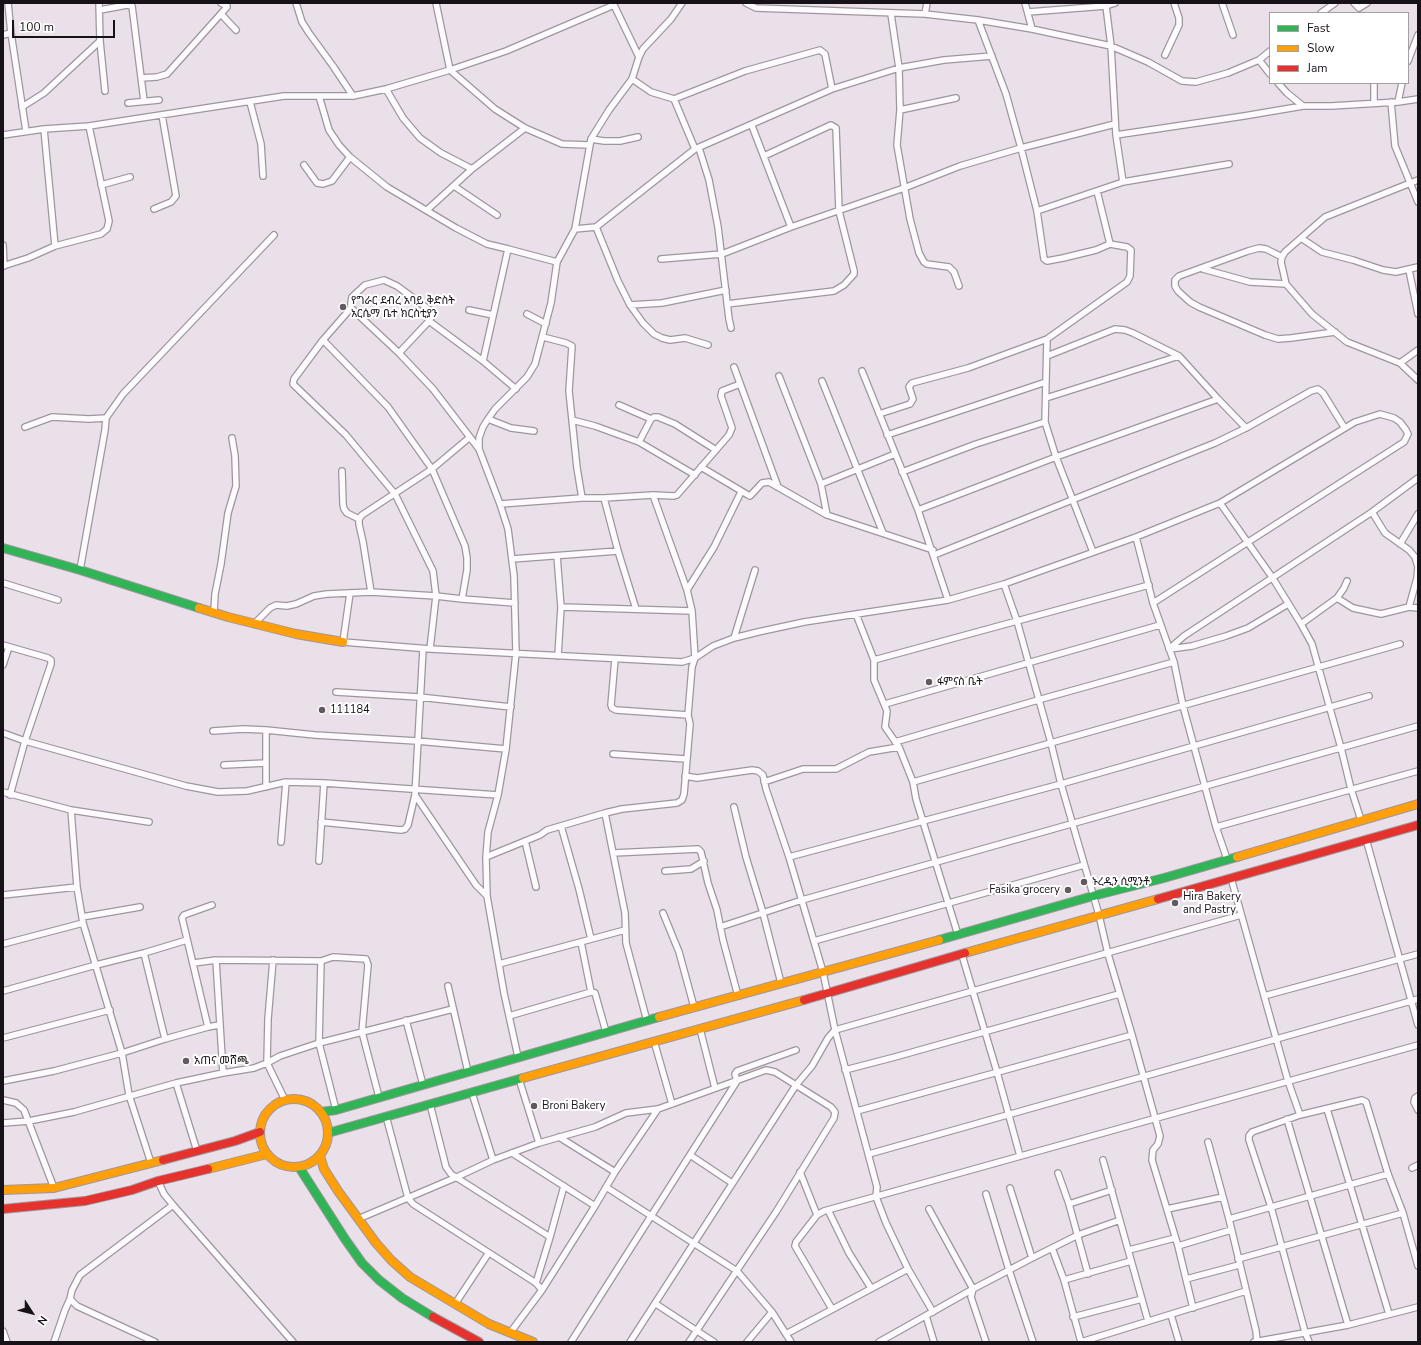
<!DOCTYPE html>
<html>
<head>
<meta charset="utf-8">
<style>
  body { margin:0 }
  #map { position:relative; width:1421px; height:1345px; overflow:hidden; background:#eae0ea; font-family:"Nunito Sans",sans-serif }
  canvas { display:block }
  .frame { position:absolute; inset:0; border:4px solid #171217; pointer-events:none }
  .legend { position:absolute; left:1269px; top:12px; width:140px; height:72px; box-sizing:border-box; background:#fff; border:1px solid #a2a0a2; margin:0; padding:5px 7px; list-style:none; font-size:12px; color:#171217 }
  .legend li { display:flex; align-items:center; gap:8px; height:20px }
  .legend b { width:20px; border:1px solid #a2a0a2 }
  .north { position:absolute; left:12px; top:1293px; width:40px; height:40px; -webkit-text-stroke:3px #fff; paint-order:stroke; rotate:126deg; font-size:11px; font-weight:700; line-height:16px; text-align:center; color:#171217 }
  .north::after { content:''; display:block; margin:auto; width:14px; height:18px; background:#171217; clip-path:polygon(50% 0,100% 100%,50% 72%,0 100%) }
  .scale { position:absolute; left:12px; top:20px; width:103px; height:18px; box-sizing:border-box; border:2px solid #171217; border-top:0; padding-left:5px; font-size:12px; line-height:14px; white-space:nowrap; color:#171217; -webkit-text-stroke:3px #fff; paint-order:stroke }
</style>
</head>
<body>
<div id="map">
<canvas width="1421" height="1345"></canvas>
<div class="frame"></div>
<ul class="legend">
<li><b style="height:5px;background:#30b455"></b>Fast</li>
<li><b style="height:5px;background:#ff9f0a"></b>Slow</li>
<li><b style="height:5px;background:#e5322d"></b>Jam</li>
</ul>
<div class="north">N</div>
<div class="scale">100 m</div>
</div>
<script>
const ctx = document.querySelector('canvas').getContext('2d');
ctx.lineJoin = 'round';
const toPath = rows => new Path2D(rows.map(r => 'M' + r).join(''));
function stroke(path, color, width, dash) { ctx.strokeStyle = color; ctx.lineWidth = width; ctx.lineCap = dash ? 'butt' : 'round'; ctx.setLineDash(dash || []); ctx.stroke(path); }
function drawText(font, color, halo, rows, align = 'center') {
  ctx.font = font + ' "Nunito Sans","Noto Sans Ethiopic",sans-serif'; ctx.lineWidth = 4; ctx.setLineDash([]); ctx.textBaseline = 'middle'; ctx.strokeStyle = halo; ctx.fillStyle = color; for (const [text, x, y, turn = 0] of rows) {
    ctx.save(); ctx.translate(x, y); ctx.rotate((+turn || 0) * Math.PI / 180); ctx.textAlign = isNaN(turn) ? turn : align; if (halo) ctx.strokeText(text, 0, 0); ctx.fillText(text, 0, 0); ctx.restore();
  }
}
const street = toPath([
  [8,3,11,33,26,131],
  [99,3,100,41,105,91],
  [296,3,302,22,309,33,333,66,353,96],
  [436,3,450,70,495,109,525,128,562,144,589,145],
  [613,3,639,57],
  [746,3,756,8,925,14,978,20,1032,29,1111,46,1148,62,1182,81,1196,82,1228,73,1259,60,1270,51],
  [1025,3,1032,29],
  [1222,3,1233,35],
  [1354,3,1359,8,1367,3],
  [1106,6,1111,46,1116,135,1123,182],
  [100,10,127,5,132,6,144,101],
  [1028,12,1106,6,1115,3],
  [1321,13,1335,3],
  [221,14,236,30],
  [891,14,899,68,900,110,897,145,910,219,919,253,924,262,927,264,949,267,954,272,959,286],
  [925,14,927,3],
  [978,20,1006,94,1021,148,1037,211,1044,259,1047,261,1063,258,1096,250,1110,244,1127,247,1131,250,1130,276,1127,282,1047,339],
  [3,35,11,33],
  [1165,55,1179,25,1179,18,1174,3],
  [1259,60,1270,74],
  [1408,61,1418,35],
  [141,78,157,77,167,74,227,7,227,6,221,3],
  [632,79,651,92,674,99,745,71,820,50,825,54,832,89],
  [1278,83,1287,93,1303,106,1331,106,1398,102,1418,99],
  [386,89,403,118,420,138,441,153,472,169],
  [319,96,329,130,339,145,350,157,387,187,456,228,487,244,508,249,483,361],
  [674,99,695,149],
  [250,102,261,144,263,176],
  [1391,102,1395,146,1418,202],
  [1398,102,1402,83],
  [128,103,159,100],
  [1374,103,1374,83],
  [22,107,44,93,100,41],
  [900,110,956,98],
  [752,126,791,227],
  [44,129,55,246],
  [3,135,44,129,89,126,284,96,353,96,386,89,450,70,506,51,614,5],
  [1116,135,1244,116,1303,106],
  [591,139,604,141,620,141,638,137],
  [699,148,709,180,718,227,729,319,731,328],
  [304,165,317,183,323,184,332,181,350,157],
  [1418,180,1325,217,1285,252,1282,257,1281,262,1286,284,1312,314,1347,342,1400,363,1418,380],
  [101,185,130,177],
  [454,186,497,215],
  [1097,191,1110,244],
  [154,209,171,202,176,196,162,115],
  [427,210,472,169,525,128],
  [1037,211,1123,182,1229,164],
  [596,227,618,281,630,305,643,323,654,334,662,338,670,340,685,338,708,345],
  [575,229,596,227,695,149,832,89,899,68,944,60,992,56],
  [1301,238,1322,252,1353,260,1383,270,1396,272,1418,267],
  [3,245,4,266],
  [508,249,557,262],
  [1282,257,1266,249,1259,248,1248,251,1179,276,1175,280,1175,286,1178,291,1190,302,1199,307,1265,335,1278,339,1291,338,1335,332],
  [661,259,722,254,791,227,904,188,960,166,1021,148,1115,124],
  [3,266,28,258,55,246,101,234,107,229,109,221,89,126],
  [1203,269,1250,282,1286,284],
  [1409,270,1418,314],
  [727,304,834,291,844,285,854,274,854,271,839,211,836,128,831,125,764,156],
  [630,305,662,303,726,290],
  [351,308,323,340,294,379,293,384,346,435,395,494,433,571,436,596,430,649],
  [469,310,493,315],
  [527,314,546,324],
  [429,321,433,314,431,311,397,286,384,280,365,285,352,297,351,303,351,308,399,353,433,389,479,449,500,504,508,529,514,576,516,653,506,749,498,795,488,832,486,857,487,896,504,993,518,1057],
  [543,337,566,343,572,346,569,391,577,468,582,498],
  [323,340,388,407,432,469,465,546,467,558,467,570,462,599],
  [399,353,429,321,483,361,516,389],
  [1047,356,1115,329,1125,330,1133,333,1179,356,1218,399,1246,428],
  [1400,363,1418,350],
  [734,367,778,487],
  [862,371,918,510,948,600],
  [779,376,821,484,827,515],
  [822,381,883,533],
  [1046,398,1179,356],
  [619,405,651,419,654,417,658,417,675,424,716,450],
  [879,414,910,404,913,399,909,387,912,383,968,368,1047,339,1045,422,1056,457,1093,552],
  [488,419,511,428,534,431],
  [572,420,595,426,639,442,695,475],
  [25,427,52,417,89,419,106,418],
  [887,435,1046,382],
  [470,437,432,469,362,515,359,519,359,524,363,542,371,592,436,596,462,599,515,603],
  [639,442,651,419],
  [479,449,479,438,483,427,488,419,495,409,527,377,535,364,551,303,557,262,575,229,591,139,609,110,632,79,639,57,643,49,671,19,682,3],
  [701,467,748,495,750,496,762,483,769,482,827,515,933,550],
  [342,471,343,504,344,509,347,513,359,519],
  [902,472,976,444,1045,422],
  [821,484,895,454],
  [604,498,618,551,636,609],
  [1220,503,1272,577,1301,624,1312,644,1341,748,1351,789,1361,820],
  [500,504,582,498,604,498,653,495,674,496,677,495,729,435,732,428,721,396,722,391,740,384],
  [918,510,1056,457,1218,399],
  [1372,512,1385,533,1409,550,1415,557,1418,567,1417,578,1409,607],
  [1136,537,1153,603,1174,662,1183,706,1216,827,1227,859],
  [1400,544,1418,514],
  [934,555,1215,443,1246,428,1311,391,1318,389,1323,393,1344,427],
  [557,556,561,607,558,656],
  [512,559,618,551],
  [80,570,105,430,106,418,123,394,274,235],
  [3,583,58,600],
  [1004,584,1017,621,1051,743,1061,784,1099,915,1108,954,1132,1035,1160,1136,1158,1144,1153,1150,1152,1160,1178,1246,1193,1308],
  [687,590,714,547,741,492],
  [350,593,343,642,430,649,682,662,695,658,713,646,734,638,758,632,804,622,948,600,1004,584,1136,537,1220,503,1355,422,1380,414,1394,418,1400,422,1406,430,1408,434,1404,442,1153,603],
  [1337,598,1344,588,1347,581],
  [561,607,692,611],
  [214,612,215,594,221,564,228,513,236,486,235,456,232,438],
  [856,614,874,660,874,680,887,711,885,727,899,747,913,782,916,799,958,935],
  [254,624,270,608,276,605,287,606,296,604,314,596,327,594,371,592],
  [1301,624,1337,598,1353,608,1381,614,1409,607,1418,608],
  [734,638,755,570],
  [3,645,48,658,51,660,51,664,25,741,10,795],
  [423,649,415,795,476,885,487,896],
  [1169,649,1184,636,1372,512,1418,478],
  [1170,649,1192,646,1226,636,1248,628,1288,604],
  [615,659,611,705,612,708,616,710,688,715],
  [874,660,1149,585],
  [3,665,9,647],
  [336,692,419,697,511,707],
  [885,704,1160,625],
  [213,731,243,729,266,730,315,735,417,741,506,749],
  [3,733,25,741,186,786,218,792,247,791,286,782,324,783,498,795],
  [895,742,1038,700,1174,662],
  [613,754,686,759],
  [224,765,266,763],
  [685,776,697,778,752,770,758,771,763,775,766,789,789,857,823,972,835,1030,877,1187,876,1197,886,1223,908,1269,933,1312],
  [764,782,803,769,836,769,869,752,899,747],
  [913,782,1400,644],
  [266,787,266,730],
  [3,792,71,810,149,822],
  [734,807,746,857,763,913,781,983],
  [71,810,77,887],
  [605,813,625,913,626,943,647,1021],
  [321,822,401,830,405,829,408,825,415,795],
  [561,826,579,889,591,939],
  [1216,827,1418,771],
  [1366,839,1418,1025],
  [525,841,536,887],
  [281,842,286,782],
  [613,853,698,849,701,852,708,883,717,910,723,940,738,996],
  [486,857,540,835,547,830,605,813,622,809,677,803,682,800,684,794,690,724,688,715,692,667,695,658,692,611,687,590,653,495],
  [789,857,1061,784,1369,696],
  [319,861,324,783],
  [665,871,691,869,704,861],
  [1231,878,1288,1081,1300,1115],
  [3,895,77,887,83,923,122,1053,129,1095,151,1163],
  [212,905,184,915,182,918,208,1027,219,1025],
  [663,913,679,952,694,1007],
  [82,917,140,907],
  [720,927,802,900,1418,726],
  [814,941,1084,865],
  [581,942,591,992,595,993,606,1032],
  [3,944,83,923],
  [144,953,165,1039],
  [962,955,997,1072,1020,1156],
  [216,960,223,1073],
  [273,960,268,1019,267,1063,285,1100],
  [321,961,319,1043,336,1110],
  [194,963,216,960,321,961,333,957,366,959,368,965,362,1032,379,1097],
  [499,964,625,930],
  [448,986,468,1072],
  [3,991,96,965,144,953,187,940],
  [1264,996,1418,954],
  [509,1016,591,992],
  [406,1020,423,1085],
  [700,1029,715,1088],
  [3,1038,110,1010],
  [654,1041,672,1104],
  [845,1070,895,1057,1119,994],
  [519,1079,539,1143],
  [3,1081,54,1071,122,1053,165,1039,208,1027],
  [176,1083,197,1151],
  [472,1093,493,1160],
  [1418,1096,1415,1098,1414,1102,1418,1110],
  [3,1100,16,1103,24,1110,54,1188],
  [430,1104,446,1167,451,1174,550,1237],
  [1327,1109,1389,1314],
  [857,1111,1132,1035],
  [386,1116,408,1198,413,1204,536,1283,542,1290],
  [1287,1119,1348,1325],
  [3,1123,29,1121,74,1112,176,1083,223,1073,254,1068,267,1063,280,1056,319,1043,453,1009],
  [559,1137,615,1172],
  [1208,1142,1229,1219,1256,1331,1257,1342],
  [512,1153,595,1206],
  [869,1154,1418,999],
  [690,1155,732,1183],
  [1103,1160,1148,1321],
  [1412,1168,1418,1165],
  [800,1172,817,1215],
  [1058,1173,1069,1204,1088,1274],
  [158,1181,164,1194,173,1205,293,1342],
  [606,1187,737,1271,772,1312,791,1342],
  [1010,1188,1032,1258],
  [986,1194,1009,1270,1033,1342],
  [1069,1204,1112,1190],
  [929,1209,973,1289,971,1297,986,1342],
  [1167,1209,1223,1197],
  [828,1210,849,1253,871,1288],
  [358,1219,457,1177,493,1160,539,1143,595,1127,626,1113,658,1109,766,1070,775,1072,831,1107,835,1112,834,1118,776,1212,689,1342],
  [1229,1219,1388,1174],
  [1178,1246,1231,1230],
  [1052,1248,1064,1280,1081,1342],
  [1129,1250,1175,1238],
  [1238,1259,1403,1213],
  [1186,1279,1239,1265],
  [1064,1280,1131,1261],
  [536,1283,550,1237,564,1186],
  [70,1299,77,1306,155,1342],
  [455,1304,488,1254],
  [656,1304,714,1342],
  [832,1309,795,1246,796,1242,817,1215,824,1211,1418,1045],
  [1171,1315,1179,1342],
  [926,1316,934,1342],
  [1073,1317,1142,1299],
  [3,1331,7,1342],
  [510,1333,542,1290,595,1206,615,1172,658,1109],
  [786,1334,908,1269],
  [54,1342,65,1310,70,1299,72,1290,80,1275,173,1205],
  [571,1342,737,1081,735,1074,737,1071,796,1050],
  [630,1342,796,1085,812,1066,828,1038,835,1030,1241,915],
  [747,1342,772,1312],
  [879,1342,973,1289,1032,1258,1078,1235,1120,1220],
  [1081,1342,1246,1291],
  [1254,1342,1348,1325,1418,1307],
  [1309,1342,1305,1332,1271,1207,1249,1140,1249,1136,1252,1132,1300,1115,1362,1100,1366,1102,1388,1174,1403,1213,1418,1266]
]);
const fast = toPath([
  [3,548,80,570,199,608],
  [939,940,1093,896,1164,878,1237,857],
  [321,1112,336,1110,659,1017],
  [328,1133,523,1078],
  [299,1167,345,1239,362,1263,379,1280,402,1298,433,1317]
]);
const slow = toPath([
  [199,608,228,617,296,634,343,642],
  [1237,857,1418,804],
  [965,953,1158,899],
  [659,1017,939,940],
  [523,1078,804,1000],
  '260 1133a34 34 0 1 1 68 0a34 34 0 1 1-68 0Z',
  [320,1156,324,1169,338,1191,376,1243,391,1260,410,1277,489,1324,533,1342],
  [208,1169,267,1154],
  [3,1190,54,1188,163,1160]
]);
const jam = toPath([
  [1158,899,1418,825],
  [804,1000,965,953],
  [163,1160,235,1141,260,1132],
  [3,1209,85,1201,132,1190,158,1181,208,1169],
  [433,1317,479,1342]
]);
stroke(street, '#9e969e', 8);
stroke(fast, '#9e969e', 10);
stroke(slow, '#9e969e', 10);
stroke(jam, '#9e969e', 10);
stroke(street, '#fcfafc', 5.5);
stroke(fast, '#30b455', 8);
stroke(slow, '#ff9f0a', 8);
stroke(jam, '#e5322d', 8);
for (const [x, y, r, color] of [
  [343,307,4,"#615a61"],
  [929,682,4,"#615a61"],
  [322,710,4,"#615a61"],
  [1084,882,4,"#615a61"],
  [1068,890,4,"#615a61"],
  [1175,903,4,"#615a61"],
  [186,1061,4,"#615a61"],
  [534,1106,4,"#615a61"]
]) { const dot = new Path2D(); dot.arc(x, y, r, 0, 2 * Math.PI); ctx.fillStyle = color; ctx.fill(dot); stroke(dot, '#fff', 1.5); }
drawText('11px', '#171217', '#fff', [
  ["የግራር ደብረ አባይ ቅድስት",351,301],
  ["አርሴማ ቤተ ክርስቲያን",351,314],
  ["ፋምናስ ቤት",937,682],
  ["111184",330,710],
  ["ኑረዲን ሲሚንቶ",1092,882],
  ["Fasika grocery",1060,890,"right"],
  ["Hira Bakery",1183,897],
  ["and Pastry",1183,910],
  ["አጠና መሸጫ",194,1061],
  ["Broni Bakery",542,1106]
], 'left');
</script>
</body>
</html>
